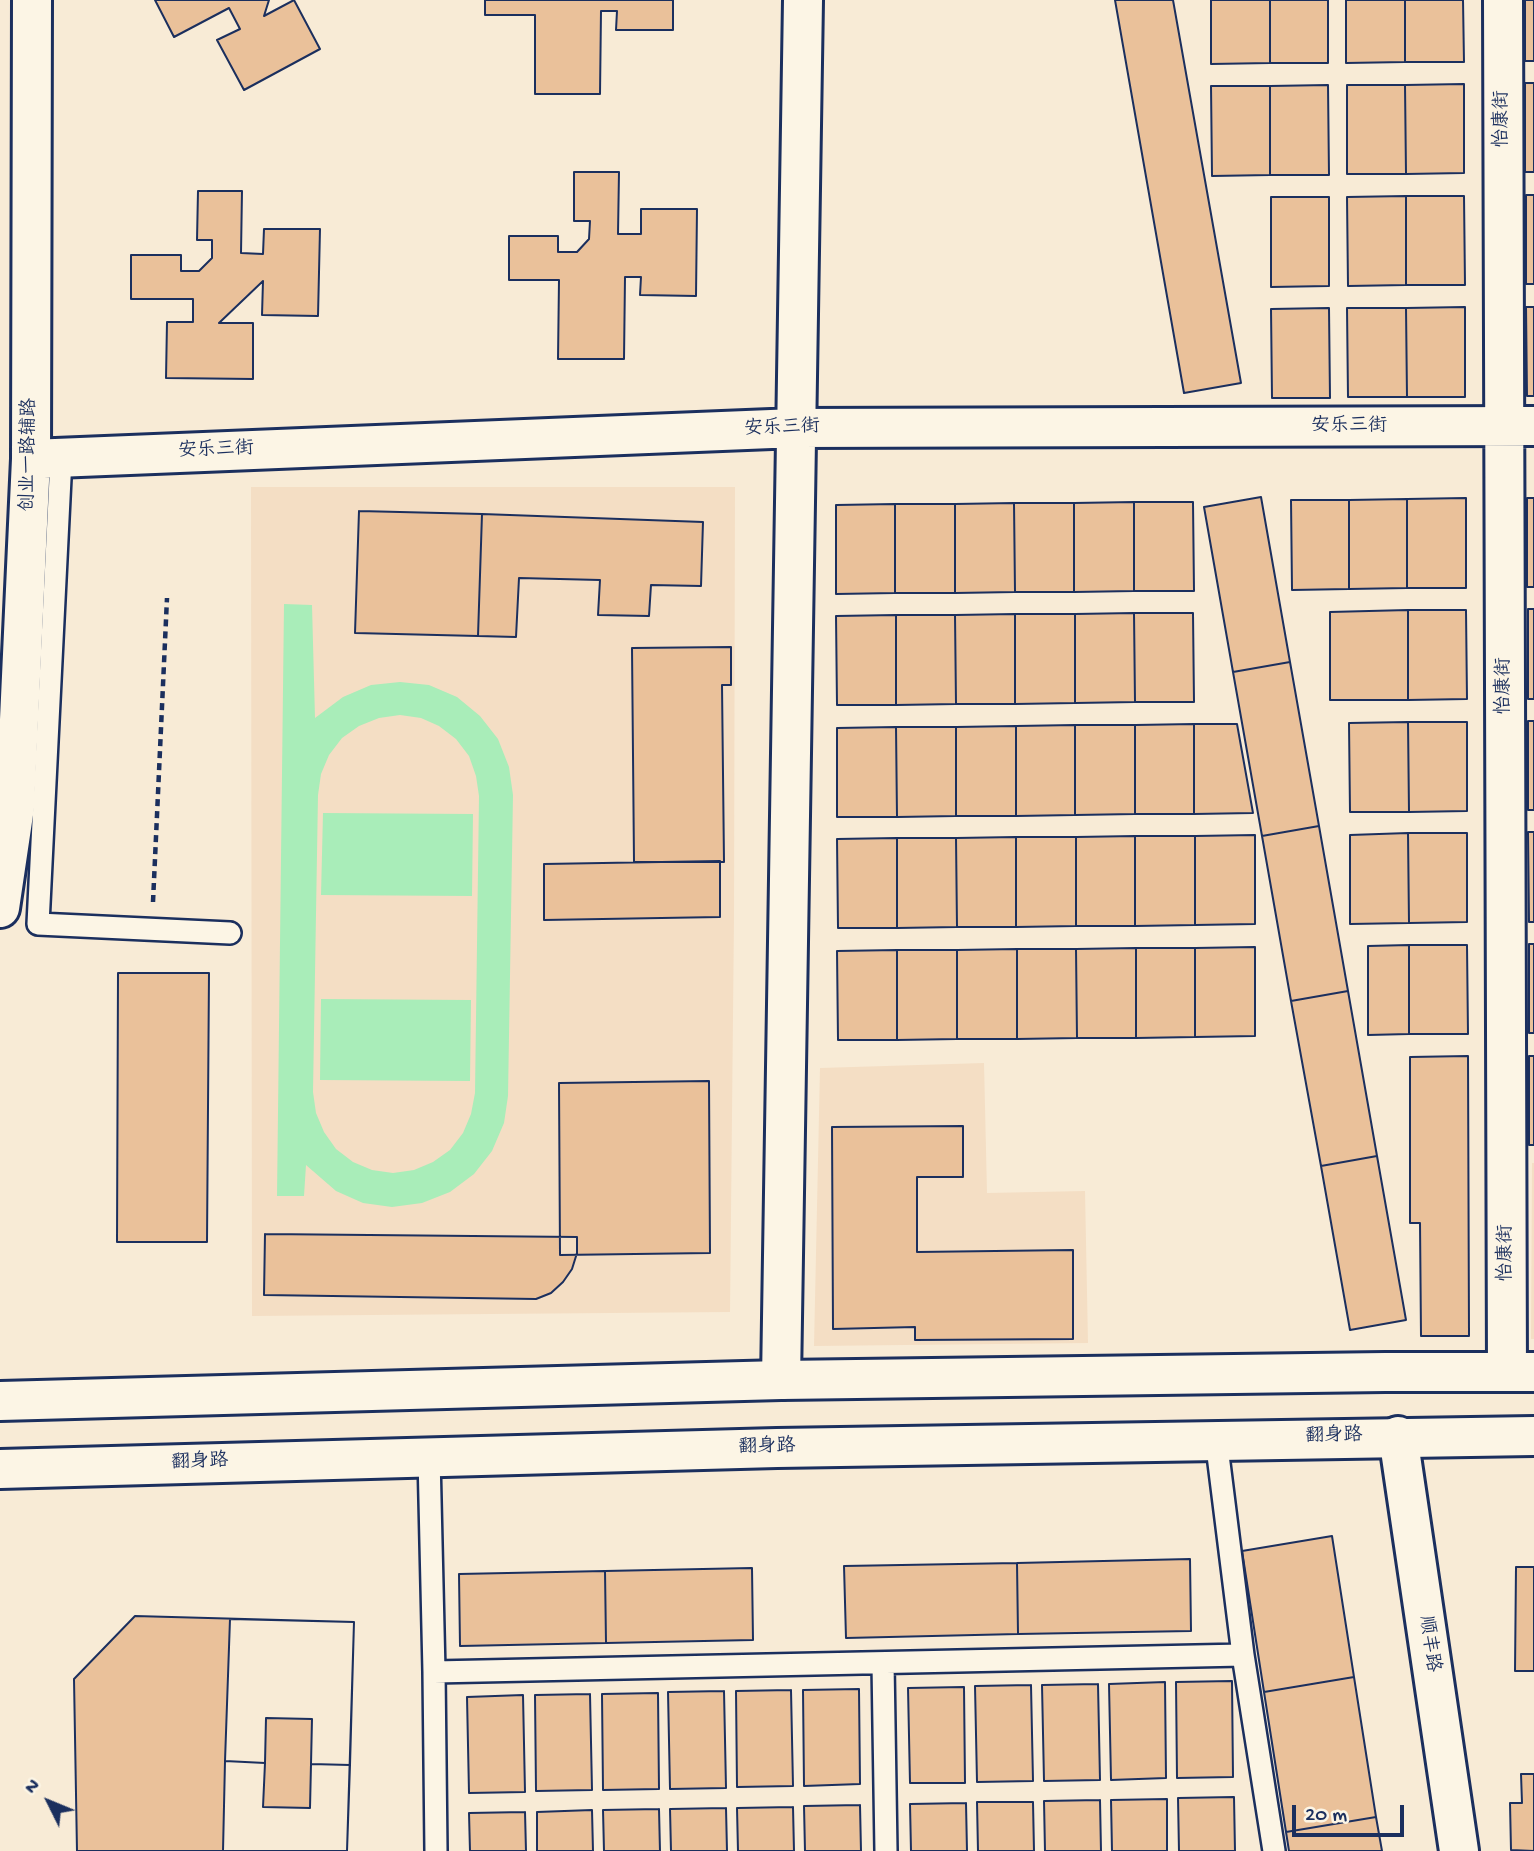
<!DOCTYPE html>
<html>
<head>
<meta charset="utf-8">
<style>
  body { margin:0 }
  #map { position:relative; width:1534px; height:1851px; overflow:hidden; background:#f8ebd6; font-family:"Gochi Hand",sans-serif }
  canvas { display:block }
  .north { position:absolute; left:14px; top:1767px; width:70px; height:70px; -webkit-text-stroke:5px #fcf5e5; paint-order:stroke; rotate:313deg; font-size:19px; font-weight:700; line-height:28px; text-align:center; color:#1b2f5e }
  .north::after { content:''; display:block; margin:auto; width:24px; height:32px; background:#1b2f5e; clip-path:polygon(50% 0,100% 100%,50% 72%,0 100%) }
  .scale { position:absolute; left:1292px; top:1805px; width:112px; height:32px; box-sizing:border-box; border:4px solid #1b2f5e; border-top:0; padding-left:9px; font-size:21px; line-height:24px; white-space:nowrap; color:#1b2f5e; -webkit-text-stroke:5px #fcf5e5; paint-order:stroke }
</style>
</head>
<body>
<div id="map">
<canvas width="1534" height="1851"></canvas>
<div class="north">N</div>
<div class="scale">20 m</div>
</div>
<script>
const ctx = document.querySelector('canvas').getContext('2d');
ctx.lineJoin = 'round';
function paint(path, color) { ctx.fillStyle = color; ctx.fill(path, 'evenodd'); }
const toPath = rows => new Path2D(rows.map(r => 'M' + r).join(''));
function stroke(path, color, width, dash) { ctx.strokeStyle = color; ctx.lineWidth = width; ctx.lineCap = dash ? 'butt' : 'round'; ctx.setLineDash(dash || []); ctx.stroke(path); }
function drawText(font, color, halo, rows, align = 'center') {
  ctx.font = font + ' "Gochi Hand","LXGW WenKai TC",sans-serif'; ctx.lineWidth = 7; ctx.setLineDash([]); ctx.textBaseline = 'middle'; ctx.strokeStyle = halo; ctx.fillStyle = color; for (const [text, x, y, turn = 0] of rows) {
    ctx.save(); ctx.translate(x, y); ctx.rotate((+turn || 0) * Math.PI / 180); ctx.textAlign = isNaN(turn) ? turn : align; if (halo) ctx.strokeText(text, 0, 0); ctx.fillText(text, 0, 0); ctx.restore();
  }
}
paint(toPath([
  [251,487,735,487,734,917,730,1312,252,1316],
  [984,1063,987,1193,1085,1191,1088,1343,814,1346,820,1068],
  [1532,1163,1534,1163,1534,1339,1531,1339]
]), '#f4dec4');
paint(toPath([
  [284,604,312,605,315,718,343,697,371,685,400,682,429,685,457,697,480,716,498,739,509,767,513,795,508,1096,504,1123,492,1151,474,1174,450,1192,422,1203,392,1207,363,1203,336,1191,306,1165,304,1196,277,1196],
  [400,715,421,718,439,726,456,739,469,756,476,776,479,796,475,1093,471,1114,463,1133,450,1150,433,1162,414,1170,393,1173,372,1170,353,1162,336,1149,324,1132,316,1113,313,1092,318,795,321,774,329,755,342,738,359,726,379,718],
  [323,813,473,814,472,896,321,895],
  [321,999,471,1000,470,1081,320,1080]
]), '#a9edb9');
const building = toPath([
  [155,0,269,0,264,16,294,0,320,49,244,90,217,40,240,29,229,8,174,37,155,0],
  [485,0,673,0,673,30,616,30,617,11,601,11,600,94,535,94,535,15,485,15,485,0],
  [1115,0,1173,0,1241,383,1184,393,1115,0],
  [1211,0,1270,0,1270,63,1211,64,1211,0],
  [1270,0,1328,0,1328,63,1270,63,1270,0],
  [1346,0,1405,0,1405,62,1346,63,1346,0],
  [1405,0,1463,0,1464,62,1405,62,1405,0],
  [1525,0,1534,0,1534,61,1525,61,1525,0],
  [1525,83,1534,83,1534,172,1525,172,1525,83],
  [1464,84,1464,173,1406,174,1405,85,1464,84],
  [1328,85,1329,175,1270,175,1270,86,1328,85],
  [1347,85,1405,85,1406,174,1347,174,1347,85],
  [1211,86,1270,86,1270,175,1212,176,1211,86],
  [574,172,619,172,618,234,641,234,641,209,697,209,696,296,640,295,641,277,625,277,624,359,558,359,559,280,509,280,509,236,558,236,558,252,577,252,589,239,590,221,574,221,574,172],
  [198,191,242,191,241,253,263,254,264,229,320,229,318,316,262,315,263,281,219,323,253,323,253,379,166,378,167,322,193,322,193,299,131,299,131,255,181,255,181,271,199,271,212,258,212,240,197,240,198,191],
  [1526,195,1534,195,1534,284,1526,284,1526,195],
  [1406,196,1464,196,1465,285,1406,285,1406,196],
  [1406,196,1406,285,1348,286,1347,197,1406,196],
  [1271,197,1329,197,1329,286,1271,287,1271,197],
  [1465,307,1465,397,1407,397,1406,308,1465,307],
  [1526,307,1534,307,1534,396,1527,396,1526,307],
  [1329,308,1330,398,1272,398,1271,309,1329,308],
  [1347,308,1406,308,1407,397,1348,397,1347,308],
  [1261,497,1290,662,1233,672,1204,507,1261,497],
  [1466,498,1466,588,1407,588,1407,499,1466,498],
  [1527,498,1534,498,1534,587,1527,587,1527,498],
  [1407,499,1407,588,1349,589,1349,500,1407,499],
  [1291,500,1349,500,1349,589,1292,590,1291,500],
  [1134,502,1193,502,1194,591,1134,591,1134,502],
  [1134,502,1134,591,1074,592,1074,503,1134,502],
  [1014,503,1074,503,1074,592,1015,592,1014,503],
  [1014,503,1015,592,955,593,955,504,1014,503],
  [895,504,955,504,955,593,895,593,895,504],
  [895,504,895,593,836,594,836,505,895,504],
  [359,511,482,514,478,636,355,633,359,511],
  [482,514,703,522,701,586,651,585,649,616,598,615,600,580,519,578,516,637,478,636,482,514],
  [1528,609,1534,609,1534,699,1528,699,1528,609],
  [1408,610,1466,610,1467,699,1408,700,1408,610],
  [1408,610,1408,700,1330,700,1330,612,1408,610],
  [1134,613,1193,613,1194,702,1135,702,1134,613],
  [1134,613,1135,702,1075,703,1075,614,1134,613],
  [1015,614,1075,614,1075,703,1015,704,1015,614],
  [1015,614,1015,704,956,704,955,615,1015,614],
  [896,615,955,615,956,704,896,705,896,615],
  [896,615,896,705,837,705,836,616,896,615],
  [731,647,731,685,722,685,724,862,634,862,632,648,731,647],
  [1290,662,1319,826,1262,836,1233,672,1290,662],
  [1528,721,1534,721,1534,810,1528,810,1528,721],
  [1408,722,1467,722,1467,811,1409,812,1408,722],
  [1408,722,1409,812,1350,812,1349,723,1408,722],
  [1194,724,1237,724,1253,813,1194,814,1194,724],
  [1194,724,1194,814,1135,814,1135,725,1194,724],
  [1075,725,1135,725,1135,814,1075,815,1075,725],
  [1075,725,1075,815,1016,816,1016,726,1075,725],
  [1016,726,1016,816,956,816,956,727,1016,726],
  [896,727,956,727,956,816,897,817,896,727],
  [896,727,897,817,837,817,837,728,896,727],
  [1319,826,1348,991,1291,1001,1262,836,1319,826],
  [1528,832,1534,832,1534,922,1529,922,1528,832],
  [1408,833,1467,833,1467,922,1409,923,1408,833],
  [1408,833,1409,923,1350,924,1350,835,1408,833],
  [1255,835,1255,924,1195,925,1195,836,1255,835],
  [1135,836,1195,836,1195,925,1135,926,1135,836],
  [1135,836,1135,926,1076,926,1076,837,1135,836],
  [1016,837,1076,837,1076,926,1016,927,1016,837],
  [1016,837,1016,927,957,927,956,838,1016,837],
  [897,838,956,838,957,927,897,928,897,838],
  [897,838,897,928,838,928,837,839,897,838],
  [720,861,720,917,544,920,544,864,720,861],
  [1529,944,1534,944,1534,1033,1529,1033,1529,944],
  [1409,945,1467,945,1468,1034,1409,1034,1409,945],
  [1409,945,1409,1034,1368,1035,1368,946,1409,945],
  [1255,947,1255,1036,1195,1037,1195,948,1255,947],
  [1136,948,1195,948,1195,1037,1136,1038,1136,948],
  [1136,948,1136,1038,1077,1038,1076,949,1136,948],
  [1017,949,1076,949,1077,1038,1017,1039,1017,949],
  [1017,949,1017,1039,957,1039,957,950,1017,949],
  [897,950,957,950,957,1039,897,1040,897,950],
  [897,950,897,1040,838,1040,837,951,897,950],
  [118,973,209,973,207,1242,117,1242,118,973],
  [1348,991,1377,1156,1321,1166,1291,1001,1348,991],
  [1468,1056,1469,1336,1421,1336,1420,1223,1410,1223,1410,1057,1468,1056],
  [1529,1056,1534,1056,1534,1145,1529,1145,1529,1056],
  [709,1081,710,1253,560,1255,559,1083,709,1081],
  [963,1126,963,1177,917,1177,917,1252,1073,1250,1073,1339,915,1340,915,1327,833,1329,832,1127,963,1126],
  [1377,1156,1406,1320,1350,1330,1321,1166,1377,1156],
  [265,1234,577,1237,577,1253,572,1269,563,1282,551,1293,536,1299,264,1295,265,1234],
  [1332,1536,1354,1677,1264,1692,1242,1551,1332,1536],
  [1190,1559,1191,1631,1018,1634,1017,1563,1190,1559],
  [1017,1563,1018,1634,846,1638,844,1566,1017,1563],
  [1516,1567,1534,1567,1534,1671,1515,1671,1516,1567],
  [752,1568,753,1640,606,1643,605,1571,752,1568],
  [605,1571,606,1643,460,1646,459,1574,605,1571],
  [135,1616,354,1622,347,1851,77,1851,74,1679,135,1616],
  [230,1619,354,1622,350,1765,311,1764,312,1719,266,1718,265,1763,225,1761,230,1619],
  [1354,1677,1376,1817,1286,1832,1264,1692,1354,1677],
  [1232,1681,1233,1777,1177,1778,1176,1682,1232,1681],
  [1165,1682,1166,1778,1111,1780,1109,1684,1165,1682],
  [1098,1684,1100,1780,1044,1781,1042,1685,1098,1684],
  [1031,1685,1033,1781,977,1782,975,1686,1031,1685],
  [964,1687,965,1783,910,1783,908,1688,964,1687],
  [859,1689,860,1784,804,1786,803,1690,859,1689],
  [791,1690,793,1786,737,1787,736,1691,791,1690],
  [724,1691,726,1788,670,1789,668,1692,724,1691],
  [658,1693,659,1789,603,1790,602,1694,658,1693],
  [590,1694,592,1790,536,1791,535,1695,590,1694],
  [523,1695,525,1792,469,1793,467,1697,523,1695],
  [225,1761,265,1763,263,1807,310,1808,311,1764,350,1765,347,1851,223,1851,225,1761],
  [1521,1774,1534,1774,1534,1851,1511,1850,1510,1803,1522,1803,1521,1774],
  [1234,1797,1235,1851,1179,1851,1178,1798,1234,1797],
  [1167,1799,1167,1851,1112,1851,1111,1800,1167,1799],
  [1100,1800,1101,1851,1045,1851,1044,1801,1100,1800],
  [977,1802,1033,1802,1034,1851,978,1851,977,1802],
  [966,1803,967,1851,911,1851,910,1804,966,1803],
  [860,1805,861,1851,805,1851,804,1806,860,1805],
  [793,1807,794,1851,738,1851,737,1808,793,1807],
  [726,1808,727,1851,671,1851,670,1809,726,1808],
  [659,1809,660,1851,604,1851,603,1810,659,1809],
  [592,1810,593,1851,537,1851,537,1812,592,1810],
  [525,1812,526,1851,470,1851,469,1813,525,1812],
  [1376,1817,1382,1851,1289,1851,1286,1832,1376,1817]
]);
paint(building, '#eac19a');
stroke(building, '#1b2f5e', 2);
const lane = toPath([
  [61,458,38,924,230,933],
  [1216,1439,1243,1655],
  [429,1457,434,1672,1243,1655,1274,1851],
  [883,1663,886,1851],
  [434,1672,436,1851]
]);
const street = toPath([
  [1503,0,1507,1372],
  [31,459,796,428,1534,426],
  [0,908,15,807,31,459,32,0],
  [781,1380,803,0],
  [1398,1436,1459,1851]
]);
const secondary = toPath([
  [0,1401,781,1380,1385,1372,1534,1372],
  [0,1469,777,1448,1534,1436]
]);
stroke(lane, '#1b2f5e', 26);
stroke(street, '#1b2f5e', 44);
stroke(secondary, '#1b2f5e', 44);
stroke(toPath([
  [153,902,167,598]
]), '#1b2f5e', 4.5, [7, 5]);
stroke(lane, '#fcf5e5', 21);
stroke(street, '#fcf5e5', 38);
stroke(secondary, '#fcf5e5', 38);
drawText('19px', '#1b2f5e', '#fcf5e5', [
  ["怡康街",1503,119,-90],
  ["安乐三街",1349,427],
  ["安乐三街",782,429,-2],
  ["安乐三街",216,451,-2],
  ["创业一路辅路",30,455,-89],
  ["怡康街",1505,686,-90],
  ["怡康街",1507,1253,-90],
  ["翻身路",1334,1437,-1],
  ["翻身路",767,1448,-1],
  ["翻身路",200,1463,-2],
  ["顺丰路",1428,1644,82]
]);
</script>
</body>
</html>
